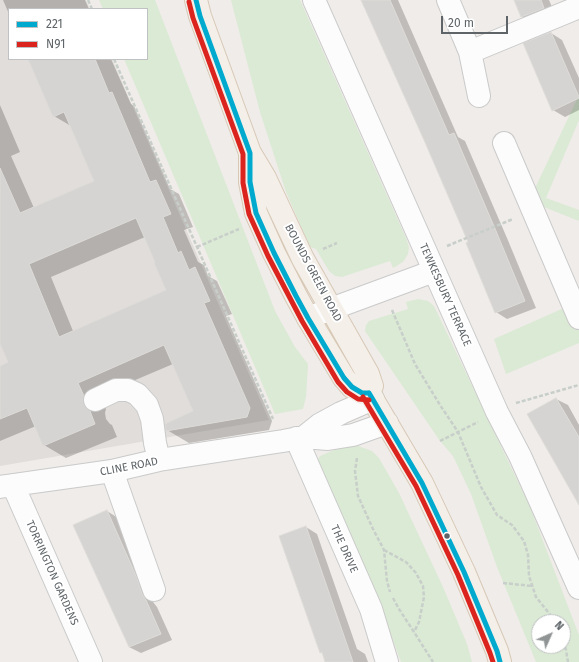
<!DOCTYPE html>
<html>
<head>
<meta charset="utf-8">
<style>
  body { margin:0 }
  #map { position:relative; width:579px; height:662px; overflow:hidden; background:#efece9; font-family:"Fira Sans",sans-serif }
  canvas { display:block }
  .legend { position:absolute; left:8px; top:8px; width:140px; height:52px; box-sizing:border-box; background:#fff; border:1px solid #bfc1c3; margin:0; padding:5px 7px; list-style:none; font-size:12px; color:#5e6468 }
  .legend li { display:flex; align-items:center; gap:8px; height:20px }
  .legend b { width:20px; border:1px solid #bfc1c3 }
  .north { position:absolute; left:531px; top:614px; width:40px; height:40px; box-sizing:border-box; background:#fff; border:1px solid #bfc1c3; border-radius:50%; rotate:45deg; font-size:11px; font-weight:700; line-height:16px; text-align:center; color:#5e6468 }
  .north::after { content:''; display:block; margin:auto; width:14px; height:18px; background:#919495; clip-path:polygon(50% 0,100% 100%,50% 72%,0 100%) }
  .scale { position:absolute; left:441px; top:16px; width:67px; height:18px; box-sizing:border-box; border:2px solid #5e6468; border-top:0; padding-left:5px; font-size:12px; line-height:14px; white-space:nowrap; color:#5e6468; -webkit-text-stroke:3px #fff; paint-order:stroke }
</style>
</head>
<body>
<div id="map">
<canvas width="579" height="662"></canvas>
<ul class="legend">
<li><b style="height:5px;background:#00a9ce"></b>221</li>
<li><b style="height:5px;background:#dc241f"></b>N91</li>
</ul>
<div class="north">N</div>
<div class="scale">20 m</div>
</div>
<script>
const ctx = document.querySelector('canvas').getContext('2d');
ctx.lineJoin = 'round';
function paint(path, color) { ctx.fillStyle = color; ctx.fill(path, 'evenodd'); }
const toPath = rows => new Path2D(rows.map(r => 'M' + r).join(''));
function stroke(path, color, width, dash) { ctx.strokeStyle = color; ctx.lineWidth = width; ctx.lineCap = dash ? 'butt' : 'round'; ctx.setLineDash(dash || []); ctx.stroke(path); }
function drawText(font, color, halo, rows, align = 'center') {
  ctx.font = font + ' "Fira Sans",sans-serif'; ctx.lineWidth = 4; ctx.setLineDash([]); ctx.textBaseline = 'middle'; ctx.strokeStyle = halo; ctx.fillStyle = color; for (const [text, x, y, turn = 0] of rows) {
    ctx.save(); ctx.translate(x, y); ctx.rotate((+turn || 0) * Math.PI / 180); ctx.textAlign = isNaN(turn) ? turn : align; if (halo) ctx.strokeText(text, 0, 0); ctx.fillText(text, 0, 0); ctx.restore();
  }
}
paint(toPath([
  [0,0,86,0,90,9,9,9,9,59,112,59,269,420,0,466]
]), '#e0ddda');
paint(toPath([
  [99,0,155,0,275,311,295,347,308,364,306,397,303,409,275,414,124,59,147,59,147,9,103,9],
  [231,0,300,0,406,238,409,247,408,254,403,262,393,268,390,261,342,277,335,276,329,271,316,249,310,247,286,192,260,112],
  [579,95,579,120,546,198,579,210,579,221,529,201],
  [418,299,428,301,434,306,530,507,579,635,579,662,536,662,497,567,471,494,453,456,440,441,365,331,366,325,369,321,408,309,406,302],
  [539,622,563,622,563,646,539,646],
  [573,304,579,318,579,343,506,374,494,339],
  [358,446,372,451,379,458,399,493,443,587,467,644,472,662,401,662,376,595,317,461,320,456,339,448]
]), '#dbead4');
paint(toPath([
  [3,0,85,0,89,9,9,9,9,14],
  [362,0,398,0,458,137,465,141,507,238,536,308,507,319,496,312,470,243],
  [515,0,549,0,555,14,533,23,522,17],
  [551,33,562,40,579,78,579,110,565,117,553,110],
  [29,59,111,59,131,104,134,106,170,189,179,194,193,227,184,230,198,262,204,265,208,276,217,281,232,314,226,316,272,421,269,430,189,443,167,430,194,411,173,364,100,395,106,409,105,413,106,419,110,424,112,425,117,437,66,458,44,445,36,426,0,441,0,367,9,363,0,342,0,105,20,152,11,156,34,208,95,182,71,126,54,116],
  [145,237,167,291,73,331,51,277],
  [556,399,568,405,579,425,579,503,528,414],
  [107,511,118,518,148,586,153,602,157,607,172,640,141,653,129,647],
  [306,527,317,534,357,649,365,654,368,662,326,662,323,653,321,652]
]), '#0003');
const building = toPath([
  [361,0,390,0,449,135,454,133,496,231,525,301,495,313,466,243,468,242,424,140,361,0],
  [514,0,541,0,544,8,521,17,514,0],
  [551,32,579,97,579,98,552,111,523,43,551,32],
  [28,59,95,59,109,93,112,92,150,182,156,180,171,214,163,217,178,253,181,251,189,270,195,267,210,301,204,303,250,408,247,417,166,431,165,424,193,411,164,345,78,383,84,396,83,399,84,405,88,410,90,411,95,424,43,446,27,408,0,419,0,366,8,362,0,344,0,168,20,213,94,181,64,112,53,117,28,59],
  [136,218,155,262,154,263,166,290,59,337,29,264,136,218],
  [556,398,579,437,579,505,527,414,556,398],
  [107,510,137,578,142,594,146,600,161,634,129,647,73,525,107,510],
  [306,526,353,662,325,662,322,652,320,653,279,536,306,526]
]);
paint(building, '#d6d4d3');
stroke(building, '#dedcd8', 1);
const minor = toPath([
  [314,0,497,412,520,456,579,588],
  [448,0,470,52,479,96],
  [470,52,579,7],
  [504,143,579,318],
  [308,318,331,309,434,271],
  [95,400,116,390,128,390,137,394,147,405,152,419,155,443,159,460],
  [304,437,319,425,341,413,373,399],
  [296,438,371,609,387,662],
  [112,471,154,590],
  [13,485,91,662],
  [0,487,13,485,112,471,159,460,283,441,304,437,328,439,353,435,387,423]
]);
const major = toPath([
  [196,0,200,16,250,153,265,178,303,259,368,374,372,386,369,393],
  [250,153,250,182,256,213,274,253,296,296,308,318,344,378,352,387,362,393,369,393],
  [369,393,422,483,464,572,497,651,500,662]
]);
stroke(minor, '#cacaca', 24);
stroke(major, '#d8c8b6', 24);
stroke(toPath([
  [88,0,92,9],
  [114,59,273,419],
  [447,246,513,219],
  [197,247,239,229],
  [323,249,337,243],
  [392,310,415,364,440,405,458,432,481,487,497,515,512,525,524,541,528,555,529,576,536,597,556,622],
  [516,403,579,385],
  [440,441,478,422],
  [357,458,355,471,358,496,373,529,384,550,387,581,390,592],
  [384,550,406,562,416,573,423,586,424,597,419,622,414,632],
  [503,583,532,586],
  [393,598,399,609,414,632,433,662],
  [563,641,566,650,568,662]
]), '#c8ceca', 2.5, [4, 2]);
stroke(minor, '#fdfcfc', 22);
stroke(major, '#f4f0e9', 22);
stroke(toPath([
  [196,0,200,16,250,153,250,182,256,213,274,253,296,296,308,318,344,378,352,387,362,393,369,393],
  [369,393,422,483,464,572,497,651,500,662]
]), '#00a9ce', 5);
stroke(toPath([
  [189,2,193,18,243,154,243,183,249,214,268,256,302,321,338,382,347,392,358,399,369,400],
  [363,397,416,486,458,575,490,653,493,662]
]), '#dc241f', 5);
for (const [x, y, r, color] of [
  [447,536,3.5,"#5e6468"]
]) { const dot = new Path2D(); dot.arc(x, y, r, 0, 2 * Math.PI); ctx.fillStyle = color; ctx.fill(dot); stroke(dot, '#fff', 1.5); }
drawText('11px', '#5e6468', '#fff', [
  ["BOUNDS GREEN ROAD",313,273,62],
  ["TEWKESBURY TERRACE",445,295,66],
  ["CLINE ROAD",129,467,-11],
  ["THE DRIVE",344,549,66],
  ["TORRINGTON GARDENS",52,573,66]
]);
</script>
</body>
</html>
